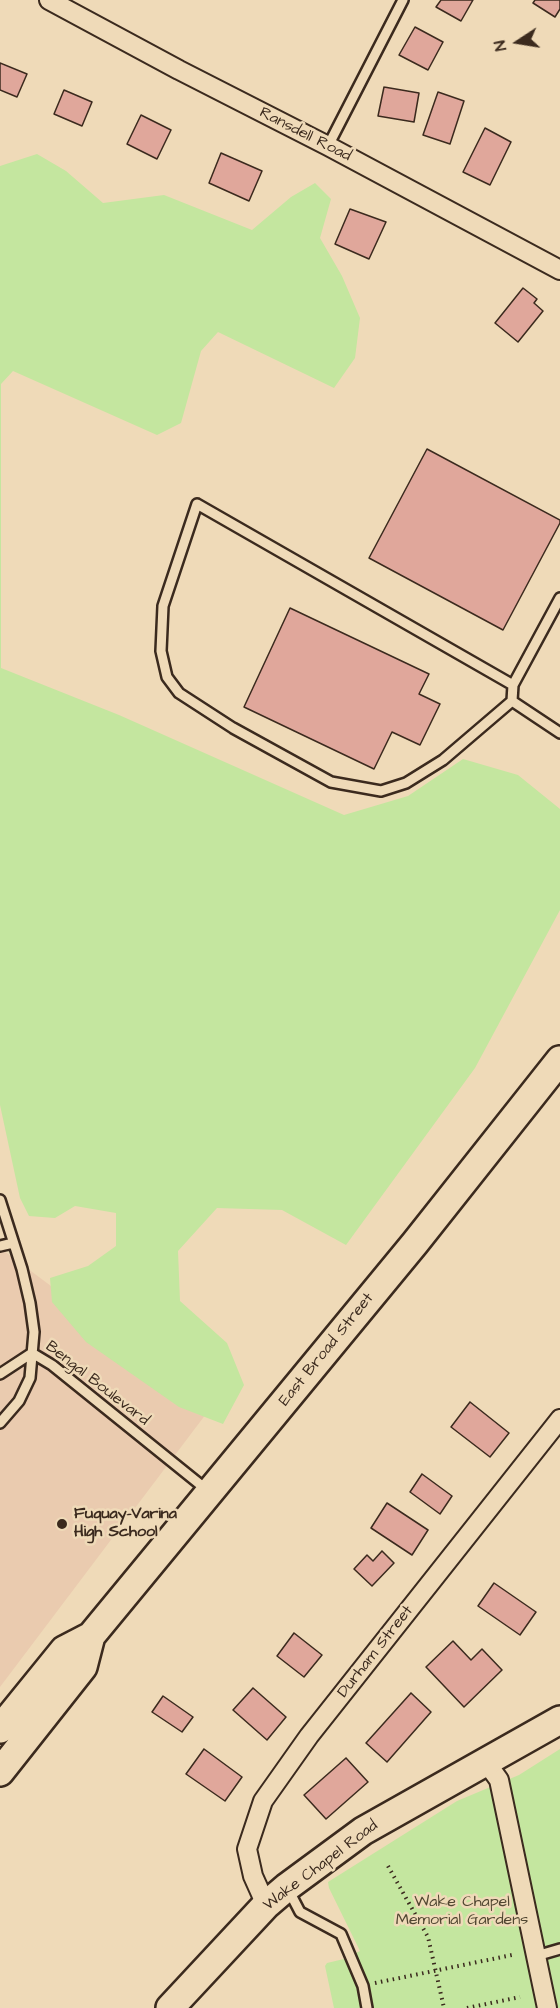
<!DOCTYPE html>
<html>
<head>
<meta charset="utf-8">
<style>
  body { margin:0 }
  #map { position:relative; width:560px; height:2008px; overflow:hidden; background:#efdab8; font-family:"Architects Daughter",sans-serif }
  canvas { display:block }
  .north { position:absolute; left:488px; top:12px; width:60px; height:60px; -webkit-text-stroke:4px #efdab8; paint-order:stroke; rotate:258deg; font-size:16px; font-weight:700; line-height:24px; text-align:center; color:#3b2a1e }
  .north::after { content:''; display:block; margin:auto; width:21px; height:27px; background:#3b2a1e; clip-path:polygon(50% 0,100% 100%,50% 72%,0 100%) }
</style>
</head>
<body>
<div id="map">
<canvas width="560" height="2008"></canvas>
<div class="north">N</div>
</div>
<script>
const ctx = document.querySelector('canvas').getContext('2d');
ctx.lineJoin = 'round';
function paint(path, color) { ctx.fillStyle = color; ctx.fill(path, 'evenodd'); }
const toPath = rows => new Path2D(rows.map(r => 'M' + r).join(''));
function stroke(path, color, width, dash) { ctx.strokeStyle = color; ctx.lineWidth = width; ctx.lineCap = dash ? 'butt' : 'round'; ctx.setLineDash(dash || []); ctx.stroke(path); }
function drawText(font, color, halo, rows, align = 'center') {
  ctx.font = font + ' "Architects Daughter",sans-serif'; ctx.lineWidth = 5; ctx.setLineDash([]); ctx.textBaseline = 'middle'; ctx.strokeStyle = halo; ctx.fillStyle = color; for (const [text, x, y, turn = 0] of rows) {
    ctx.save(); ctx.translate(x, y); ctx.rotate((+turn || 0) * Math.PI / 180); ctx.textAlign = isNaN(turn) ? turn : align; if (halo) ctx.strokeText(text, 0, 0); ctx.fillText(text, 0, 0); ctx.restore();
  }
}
paint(toPath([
  [0,1248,212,1406,0,1687]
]), '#eacbaf');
paint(toPath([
  [37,154,66,171,103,203,164,195,252,230,291,197,315,183,331,199,320,238,342,276,360,318,355,358,334,388,218,332,201,351,181,423,157,435,13,371,1,384,1,668,119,715,344,815,408,796,463,759,518,775,560,809,560,910,475,1068,346,1245,282,1210,217,1208,178,1251,180,1301,227,1343,244,1385,223,1424,179,1407,86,1342,52,1302,50,1278,88,1266,116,1246,116,1213,75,1206,55,1218,29,1216,20,1198,0,1105,0,166],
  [560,1749,560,2008,334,2008,325,1966,327,1963,344,1959,360,1951,329,1888,328,1882,457,1801,519,1775]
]), '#c4e69f');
const building = toPath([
  [441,0,473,0,461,21,436,7,441,0],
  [535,0,560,0,560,9,555,17,533,3,535,0],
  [415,27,443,42,428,70,399,55,415,27],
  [0,63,27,74,17,97,0,90,0,63],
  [384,87,419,93,414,122,378,116,384,87],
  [64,90,92,102,82,126,54,114,64,90],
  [438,92,464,101,450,144,423,135,438,92],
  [141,115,171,130,157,159,127,144,141,115],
  [485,128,511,142,490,185,463,172,485,128],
  [221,153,262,171,249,201,209,183,221,153],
  [350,209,386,222,369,259,335,244,350,209],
  [523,288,537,299,534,303,543,311,518,342,495,323,523,288],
  [427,449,560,520,560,523,503,630,369,558,427,449],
  [290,608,429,674,419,694,440,704,420,745,392,732,374,769,244,707,290,608],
  [470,1402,509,1433,490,1457,451,1427,470,1402],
  [422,1474,452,1496,440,1514,410,1492,422,1474],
  [387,1503,428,1530,412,1555,371,1528,387,1503],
  [382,1551,394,1563,372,1586,354,1569,367,1555,373,1561,382,1551],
  [494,1583,536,1612,520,1635,478,1606,494,1583],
  [294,1633,322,1655,304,1677,277,1656,294,1633],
  [453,1641,471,1660,482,1649,502,1670,464,1707,426,1667,453,1641],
  [253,1688,286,1717,267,1740,233,1710,253,1688],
  [411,1693,431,1712,387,1762,366,1743,411,1693],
  [163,1696,193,1717,182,1732,152,1712,163,1696],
  [204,1749,242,1777,225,1801,186,1774,204,1749],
  [346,1758,368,1782,326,1819,304,1795,346,1758]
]);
paint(building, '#e0a79b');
stroke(building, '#3b2a1e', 1.5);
const lane = toPath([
  [328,146,403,0],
  [560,598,513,685,512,701,560,733],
  [512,701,443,760,406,783,381,791,331,782,233,728,179,693,167,677,161,651,163,606,197,504,513,685],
  [0,1200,22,1269,30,1303,34,1332,30,1378,19,1401,0,1423],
  [0,1246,13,1243],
  [32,1353,52,1365,207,1490],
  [0,1374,32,1353],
  [288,1889,300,1912,341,1934,363,1986,367,2008],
  [536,1956,560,1949]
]);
const street = toPath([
  [49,0,179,70,328,146,560,270],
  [486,1762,499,1780,547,2008],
  [266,1905,253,1876,247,1849,263,1801,309,1736,560,1419]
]);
const secondary = toPath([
  [0,1729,64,1650,91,1636,415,1243,560,1060],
  [0,1772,83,1667,91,1636],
  [170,2008,266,1905,287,1887,363,1831,560,1720]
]);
stroke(lane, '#3b2a1e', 14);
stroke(street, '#3b2a1e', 22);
stroke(secondary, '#3b2a1e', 32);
stroke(toPath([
  [388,1866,428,1937,444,2008],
  [375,1983,512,1955],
  [467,2008,520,1997]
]), '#3b2a1e', 4, [1.5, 4.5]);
stroke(lane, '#efdab8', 9);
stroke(street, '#efdab8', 18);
stroke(secondary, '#efdab8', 27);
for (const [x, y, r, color] of [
  [62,1524,6,"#3b2a1e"]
]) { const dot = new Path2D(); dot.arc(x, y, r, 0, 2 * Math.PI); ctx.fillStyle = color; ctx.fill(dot); stroke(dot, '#efdab8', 2); }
drawText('16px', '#3b2a1e', '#efdab8', [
  ["Ransdell Road",305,135,27],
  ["East Broad Street",327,1350,-51],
  ["Bengal Boulevard",97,1384,38],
  ["Durham Street",376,1652,-52],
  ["Wake Chapel Road",321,1866,-37]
]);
drawText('bold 16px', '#3b2a1e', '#efdab8', [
  ["Fuquay-Varina",74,1515],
  ["High School",74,1533]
], 'left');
drawText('16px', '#504631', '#efdab8', [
  ["Wake Chapel",462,1903],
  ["Memorial Gardens",462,1921]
]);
</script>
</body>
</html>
